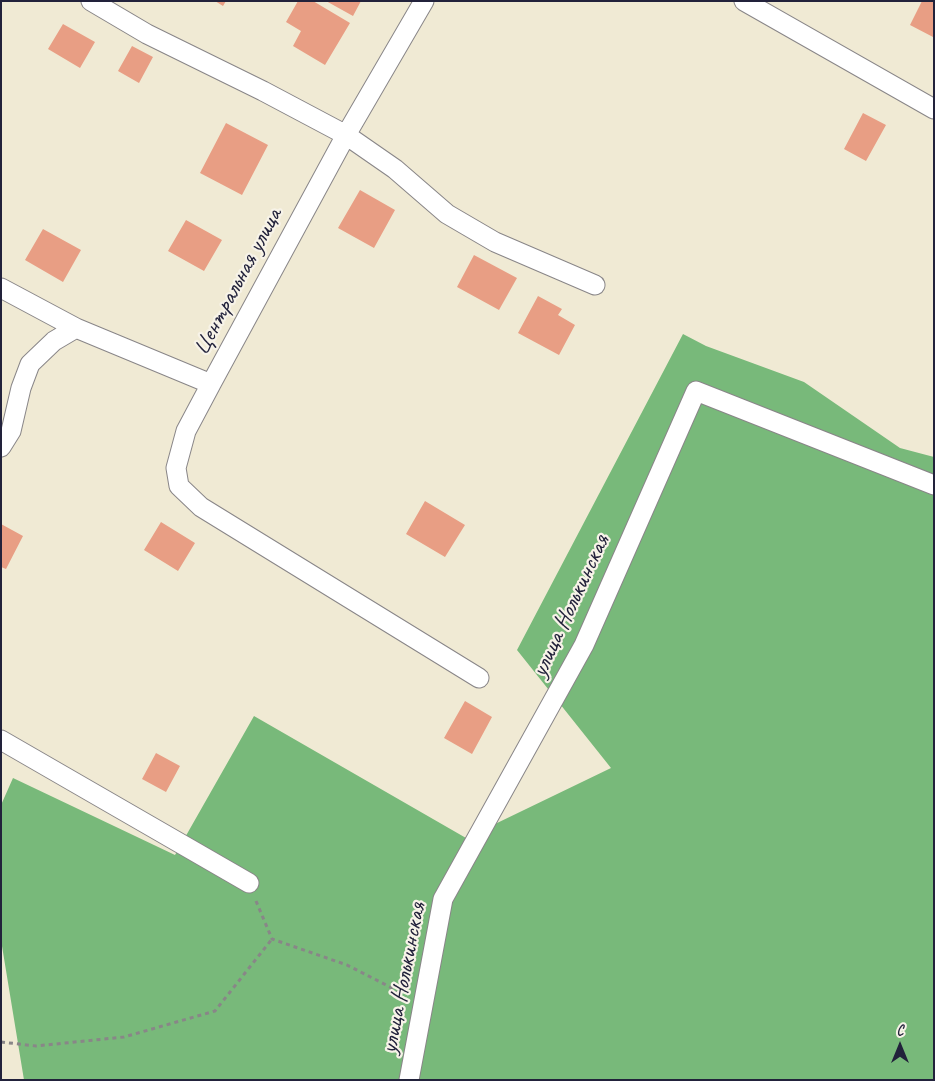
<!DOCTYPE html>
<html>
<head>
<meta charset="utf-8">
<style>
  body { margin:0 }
  #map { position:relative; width:935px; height:1081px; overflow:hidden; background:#f0ead4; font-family:Caveat,sans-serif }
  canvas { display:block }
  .frame { position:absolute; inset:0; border:2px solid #22223b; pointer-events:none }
  .north { position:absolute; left:875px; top:1021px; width:50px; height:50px; -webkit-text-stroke:4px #f7f3e8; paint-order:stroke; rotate:0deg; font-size:14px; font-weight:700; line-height:20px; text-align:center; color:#22223b }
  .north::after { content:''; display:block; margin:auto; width:18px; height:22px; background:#22223b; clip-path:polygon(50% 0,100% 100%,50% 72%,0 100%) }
</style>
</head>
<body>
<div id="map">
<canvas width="935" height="1081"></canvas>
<div class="frame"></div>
<div class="north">С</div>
</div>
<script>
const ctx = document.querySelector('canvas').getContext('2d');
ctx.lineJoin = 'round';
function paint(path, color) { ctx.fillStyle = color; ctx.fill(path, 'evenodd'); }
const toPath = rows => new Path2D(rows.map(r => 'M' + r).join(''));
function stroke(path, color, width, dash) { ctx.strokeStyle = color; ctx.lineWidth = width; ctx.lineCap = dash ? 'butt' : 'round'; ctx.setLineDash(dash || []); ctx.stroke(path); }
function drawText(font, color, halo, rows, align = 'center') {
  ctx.font = font + ' Caveat,sans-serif'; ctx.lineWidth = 4.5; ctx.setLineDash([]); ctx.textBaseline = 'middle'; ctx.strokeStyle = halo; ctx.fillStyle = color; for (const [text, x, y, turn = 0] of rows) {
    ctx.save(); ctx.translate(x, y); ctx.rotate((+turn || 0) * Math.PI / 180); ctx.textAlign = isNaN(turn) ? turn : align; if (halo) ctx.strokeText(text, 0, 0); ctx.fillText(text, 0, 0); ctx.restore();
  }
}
paint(toPath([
  [683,334,706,346,804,382,900,448,934,457,934,1080,24,1080,1,940,1,805,13,778,175,855,254,716,466,838,611,768,517,650]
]), '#78b97a');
paint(toPath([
  [215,1,226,1,223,6],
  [298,1,313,1,350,23,325,65,293,46,301,31,286,22],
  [326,1,361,1,353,16],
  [922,1,934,1,933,37,910,25],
  [63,24,95,42,80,68,48,49],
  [132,46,153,57,139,83,118,71],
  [863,113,886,125,866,161,844,149],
  [226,123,268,145,242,195,200,173],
  [360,190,395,210,374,248,338,228],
  [186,220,222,240,204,271,168,251],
  [43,229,81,250,63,282,25,260],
  [474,255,517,278,499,310,457,287],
  [538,296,562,309,558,315,575,325,559,355,518,333],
  [425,501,465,525,445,557,406,534],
  [161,522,195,543,178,571,144,550],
  [1,524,23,536,6,569,1,567],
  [465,701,492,717,472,754,444,738],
  [156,753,180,766,166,792,142,779]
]), '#e89e84');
const street = toPath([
  [91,1,147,34,263,91,346,135,395,169,447,214,495,242,595,285],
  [744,1,934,109],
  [1,288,76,328],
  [211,384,186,431,176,468,179,486,201,507,479,678],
  [1,447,11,431,21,388,30,364,54,341,76,328,211,384,346,135,424,1],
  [1,740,249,883],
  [409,1080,443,899,584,645,696,391,934,485]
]);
stroke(street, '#898688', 21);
stroke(toPath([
  [256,901,272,939,347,965,392,988,404,1003],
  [1,1042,36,1046,124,1037,215,1011,272,939]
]), '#898688', 3, [4, 4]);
stroke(street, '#fff', 19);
drawText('24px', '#22223b', '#f7f3e8', [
  ["Центральная улица",238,282,-62],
  ["улица Нолькинская",571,606,-65],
  ["улица Нолькинская",404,978,-79]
]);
</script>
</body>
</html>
